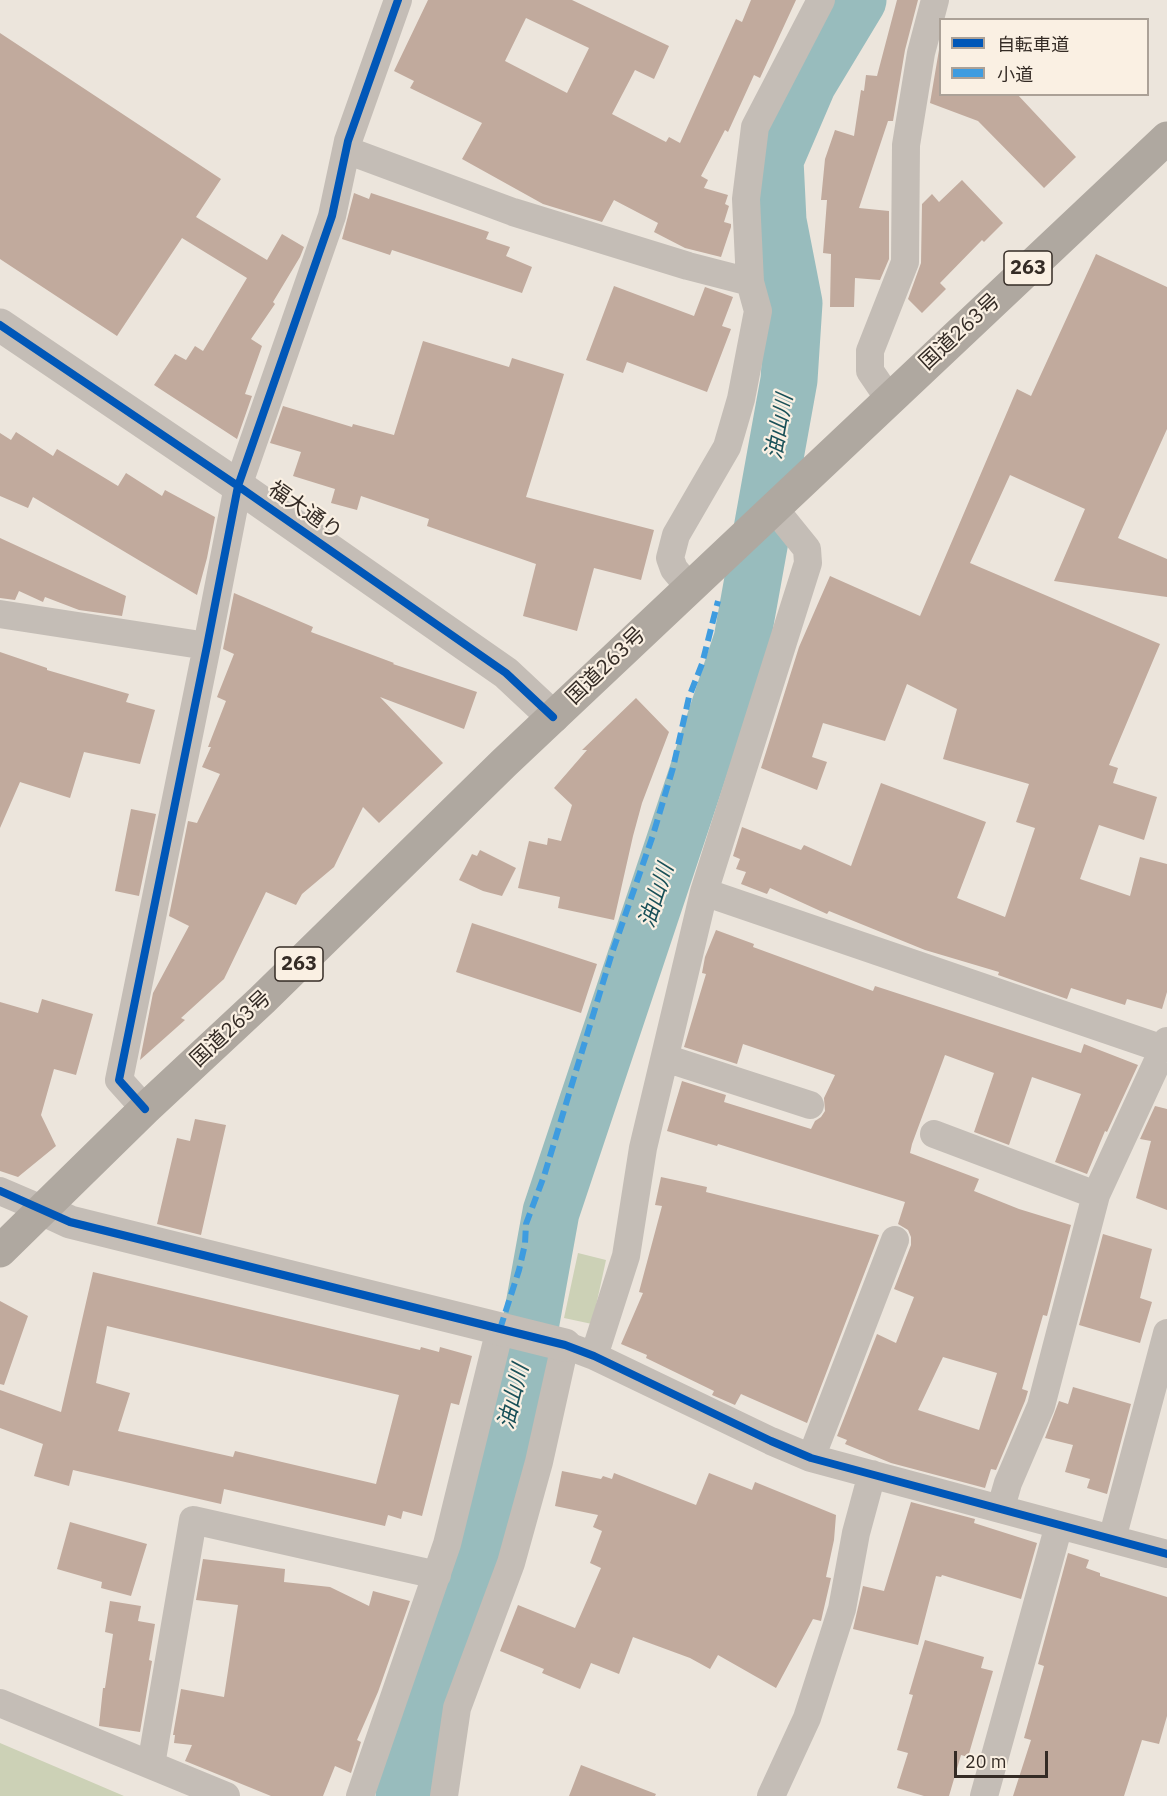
<!DOCTYPE html>
<html>
<head>
<meta charset="utf-8">
<style>
  body { margin:0 }
  #map { position:relative; width:1167px; height:1796px; overflow:hidden; background:#ece5dc; font-family:"IBM Plex Sans","Noto Sans JP",sans-serif }
  canvas { display:block }
  .legend { position:absolute; left:939px; top:18px; width:210px; height:78px; box-sizing:border-box; background:#faf0e3; border:2px solid #aba197; margin:0; padding:8px 10px; list-style:none; font-size:18px; color:#342b25 }
  .legend li { display:flex; align-items:center; gap:12px; height:30px }
  .legend b { width:30px; border:2px solid #aba197 }
  .scale { position:absolute; left:954px; top:1751px; width:94px; height:27px; box-sizing:border-box; border:3px solid #342b25; border-top:0; padding-left:8px; font-size:18px; line-height:21px; white-space:nowrap; color:#342b25; -webkit-text-stroke:4px #faf0e3; paint-order:stroke }
</style>
</head>
<body>
<div id="map">
<canvas width="1167" height="1796"></canvas>
<ul class="legend">
<li><b style="height:8px;background:#0057b8"></b>自転車道</li>
<li><b style="height:8px;background:#3e9ce0"></b>小道</li>
</ul>
<div class="scale">20 m</div>
</div>
<script>
const ctx = document.querySelector('canvas').getContext('2d');
ctx.lineJoin = 'round';
function paint(path, color) { ctx.fillStyle = color; ctx.fill(path, 'evenodd'); }
const toPath = rows => new Path2D(rows.map(r => 'M' + r).join(''));
function stroke(path, color, width, dash) { ctx.strokeStyle = color; ctx.lineWidth = width; ctx.lineCap = dash ? 'butt' : 'round'; ctx.setLineDash(dash || []); ctx.stroke(path); }
function drawText(font, color, halo, rows, align = 'center') {
  ctx.font = font + ' "IBM Plex Sans","Noto Sans JP",sans-serif'; ctx.lineWidth = 4.5; ctx.setLineDash([]); ctx.textBaseline = 'middle'; ctx.strokeStyle = halo; ctx.fillStyle = color; for (const [text, x, y, turn = 0] of rows) {
    ctx.save(); ctx.translate(x, y); ctx.rotate((+turn || 0) * Math.PI / 180); ctx.textAlign = isNaN(turn) ? turn : align; if (halo) ctx.strokeText(text, 0, 0); ctx.fillText(text, 0, 0); ctx.restore();
  }
}
paint(toPath([
  [578,1253,606,1260,592,1324,564,1318],
  [0,1743,124,1796,0,1796]
]), '#ccd1b6');
stroke(toPath([
  [404,1796,427,1703,520,1383,551,1212,742,640,789,380,794,303,778,221,775,160,808,83,858,0]
]), '#98bcbd', 57);
paint(toPath([
  [428,0,572,0,669,46,654,79,635,70,612,114,666,142,669,137,680,143,736,19,742,22,751,0,796,0,760,78,754,75,728,132,725,130,701,176,708,180,704,188,728,195,725,204,729,206,724,222,731,224,731,227,721,257,685,248,654,232,658,223,614,200,602,222,543,204,462,159,482,123,410,88,414,81,394,71],
  [526,18,589,48,567,93,505,61],
  [897,0,918,0,905,50,893,121,888,121,859,208,889,211,889,259,880,280,855,278,854,307,830,307,831,254,823,253,827,200,821,200,825,159,835,130,854,136,861,90,864,91,866,75,877,76],
  [0,33,221,179,196,217,267,260,282,234,304,247,300,257,273,302,275,304,251,339,262,346,245,394,252,396,237,439,154,385,175,354,186,360,195,346,203,351,247,278,182,238,117,336,0,259],
  [940,44,940,94,1017,94,1076,157,1044,188,978,121,930,103],
  [962,180,1003,223,984,242,982,240,940,283,946,289,922,313,908,299,921,263,922,204,932,194,939,202],
  [354,193,369,199,371,193,489,232,486,239,510,247,506,256,532,267,522,293,392,250,390,255,342,239],
  [1096,254,1167,287,1167,429,1118,538,1167,559,1167,597,1054,581,1085,509,1010,475,970,563,1160,644,1109,765,1118,768,1113,783,1157,797,1144,840,1099,825,1080,879,1130,896,1140,857,1167,864,1167,992,1162,1009,1127,999,1125,1005,1071,988,1067,999,998,975,999,972,925,950,829,911,827,914,770,888,767,894,741,884,746,872,736,869,740,859,733,856,742,827,801,850,804,845,851,866,881,783,986,822,957,898,1005,917,1035,828,1016,822,1029,784,943,759,957,709,907,684,885,741,823,723,812,757,827,762,817,790,761,768,799,647,830,576,920,616,1017,389,1031,396],
  [614,286,694,316,705,287,733,297,722,326,731,329,707,392,627,362,623,373,586,360],
  [423,341,509,367,512,358,564,374,526,497,654,530,641,580,594,568,577,631,523,616,536,564,427,526,429,519,361,496,357,510,331,503,335,489,293,476,301,452,270,443,283,406,352,427,353,424,394,435],
  [16,432,53,456,57,449,118,486,126,473,162,496,165,490,215,517,207,558,197,595,33,497,28,508,0,496,0,433,11,440],
  [0,538,126,596,122,616,79,610,45,597,43,602,19,591,15,600,0,598],
  [234,593,313,627,311,632,394,663,393,664,477,692,464,729,380,697,443,763,379,823,363,807,334,867,302,894,296,905,266,892,224,979,181,1018,185,1020,140,1060,153,993,189,926,169,916,188,821,197,823,220,774,202,767,211,747,208,747,226,701,217,697,234,654,223,649],
  [0,652,47,668,47,670,129,694,126,702,155,710,140,764,84,752,70,798,20,782,0,828],
  [636,698,669,732,642,803,633,836,614,920,558,908,560,897,518,888,529,841,547,845,548,838,561,841,572,805,554,788,587,750,582,750],
  [131,809,156,814,139,896,115,891],
  [480,850,516,868,502,896,483,891,459,880,472,854,477,856],
  [472,923,597,964,581,1013,456,972],
  [716,930,754,944,753,947,873,991,875,986,1081,1053,1084,1044,1138,1065,1107,1132,1105,1131,1087,1174,1055,1162,1081,1094,1032,1077,1009,1145,974,1132,994,1073,945,1055,912,1144,910,1153,979,1179,974,1191,1019,1209,1071,1225,1047,1316,1043,1315,1022,1389,1028,1391,1025,1401,996,1470,991,1469,985,1488,891,1463,845,1444,847,1440,837,1436,877,1334,896,1343,914,1297,894,1289,911,1245,911,1237,908,1230,898,1224,905,1202,718,1144,717,1146,667,1131,682,1081,726,1095,724,1102,811,1129,815,1121,821,1117,825,1111,824,1098,835,1075,743,1044,737,1064,684,1047,706,974,702,973,705,957],
  [943,1357,997,1373,979,1430,918,1410],
  [42,999,93,1014,76,1075,54,1069,41,1115,56,1146,18,1177,0,1171,0,1002,38,1013],
  [1155,1106,1167,1109,1167,1210,1136,1198,1151,1141,1140,1139],
  [195,1119,226,1125,201,1235,157,1224,177,1138,190,1141],
  [661,1177,707,1187,706,1192,879,1235,807,1423,741,1394,735,1405,712,1395,714,1391,646,1358,647,1355,621,1344,643,1293,639,1292,662,1206,655,1205],
  [1103,1234,1152,1249,1140,1298,1152,1302,1140,1343,1079,1325],
  [93,1272,420,1350,421,1347,439,1352,440,1347,472,1356,459,1405,451,1403,422,1516,403,1511,401,1519,388,1515,385,1526,224,1489,221,1504,73,1470,69,1486,34,1476,43,1444,0,1428,0,1390,61,1412],
  [107,1326,399,1395,376,1484,235,1451,233,1457,118,1431,130,1393,96,1383],
  [0,1301,28,1316,4,1385,0,1384],
  [1073,1387,1131,1404,1107,1494,1087,1488,1090,1479,1065,1472,1073,1445,1045,1438,1059,1401,1068,1404],
  [562,1471,601,1479,603,1476,612,1479,614,1473,696,1505,709,1473,752,1490,755,1482,836,1515,834,1540,826,1577,831,1578,821,1621,813,1619,776,1688,718,1655,710,1669,690,1658,633,1637,619,1674,591,1663,580,1689,542,1673,544,1669,500,1651,518,1605,575,1628,601,1568,590,1563,602,1531,593,1527,598,1515,555,1506],
  [911,1502,975,1519,974,1523,1037,1543,1021,1599,942,1575,941,1577,936,1576,918,1645,853,1629,863,1586,884,1591],
  [70,1522,147,1544,131,1596,101,1588,102,1582,57,1569],
  [1068,1553,1089,1560,1086,1568,1100,1573,1100,1576,1167,1597,1167,1716,1159,1744,1142,1740,1124,1796,1013,1796,1031,1740,1024,1738,1044,1666,1038,1664],
  [203,1559,285,1569,284,1582,330,1587,369,1606,373,1591,410,1601,378,1692,357,1740,361,1742,351,1773,335,1766,323,1796,271,1796,185,1761,192,1745,174,1743,175,1735,173,1735,181,1689,224,1697,238,1605,196,1600],
  [110,1601,141,1606,138,1621,155,1624,149,1660,152,1661,140,1732,99,1726,103,1688,105,1688,113,1634,105,1632],
  [925,1640,984,1657,981,1668,993,1671,968,1757,961,1755,949,1796,924,1796,897,1788,908,1753,897,1750,913,1695,909,1694],
  [581,1765,656,1794,655,1796,569,1796]
]), '#c1aa9d');
stroke(toPath([
  [346,150,513,212,688,266,750,282,758,311,741,399,727,447,676,535,670,558,674,569,689,587],
  [750,282,746,199,755,127,821,0],
  [889,399,870,371,870,351,905,262,906,145,921,53,935,0],
  [0,614,207,646],
  [704,892,1163,1049],
  [665,1058,810,1105],
  [145,1109,119,1080,207,646,238,486,332,216,348,141,398,0],
  [934,1134,1096,1195],
  [0,1191,42,1209],
  [594,1356,626,1256,643,1148,704,892,808,563,807,549,773,507],
  [811,1458,895,1240],
  [1001,1507,1008,1483,1041,1406,1096,1195,1167,1041],
  [1112,1539,1167,1333],
  [0,1703,226,1796],
  [151,1765,193,1520,437,1575],
  [360,1796,447,1544,500,1329],
  [444,1796,457,1708,511,1563,539,1462,565,1345,594,1356,771,1441,811,1458,1167,1554],
  [771,1796,807,1718,842,1609,856,1533,872,1474],
  [984,1796,1059,1525]
]), '#c4bdb6', 28);
stroke(toPath([
  [0,325,238,486,506,673,553,717],
  [42,1209,70,1222,565,1345]
]), '#c4bdb6', 33);
stroke(toPath([
  [0,1251,145,1109,262,1000,504,763,1167,138]
]), '#afa8a0', 33);
stroke(toPath([
  [500,1329,519,1270,525,1244,526,1224,544,1176,612,953,653,835,673,768,689,697,702,664,718,601]
]), '#3e9ce0', 6, [12, 6]);
stroke(toPath([
  [0,325,238,486,506,673,553,717],
  [145,1109,119,1080,207,646,238,486,332,216,348,141,398,0],
  [0,1191,70,1222,565,1345,594,1356,771,1441,811,1458,1167,1554]
]), '#0057b8', 8);
for (const [x, y, w] of [
  [1028,268,48],
  [299,964,48]
]) { const box = new Path2D(); box.roundRect(x - w / 2, y - 17, w, 34, 4.5); ctx.fillStyle = '#faf0e3'; ctx.fill(box); stroke(box, '#342b25', 1.5); }
drawText('bold 20px', '#342b25', null, [
  ["263",1028,268],
  ["263",299,964]
]);
drawText('21px', '#342b25', '#faf0e3', [
  ["国道263号",960,332,-43],
  ["福大通り",305,511,35],
  ["国道263号",606,666,-44],
  ["国道263号",231,1029,-43]
]);
drawText('italic 22px', '#195058', '#faf0e3', [
  ["油山川",780,427,-80],
  ["油山川",657,896,-72],
  ["油山川",514,1397,-76]
]);
</script>
</body>
</html>
